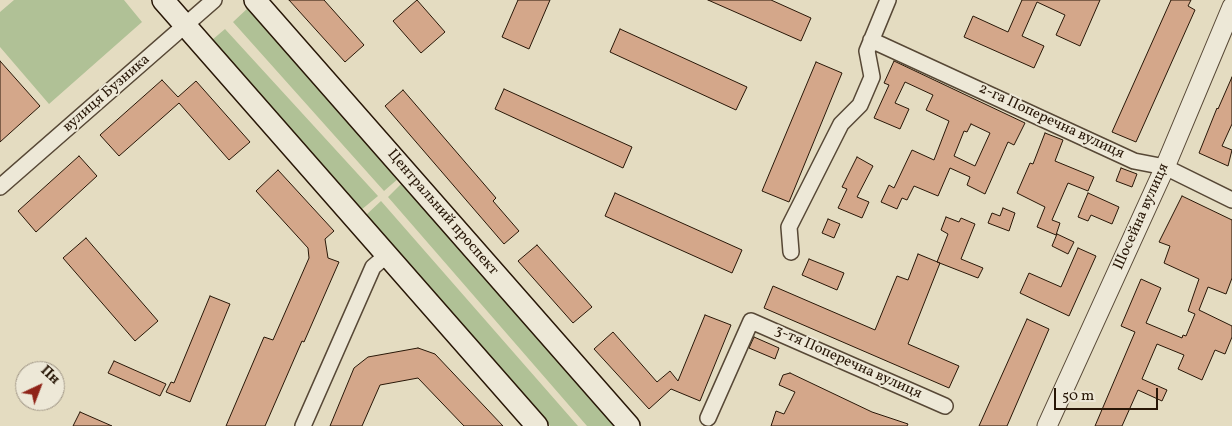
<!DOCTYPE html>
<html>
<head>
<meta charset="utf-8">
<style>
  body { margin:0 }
  #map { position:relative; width:1232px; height:426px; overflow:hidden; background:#e4dcc1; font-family:Vollkorn,serif }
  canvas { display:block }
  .north { position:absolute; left:15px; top:361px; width:50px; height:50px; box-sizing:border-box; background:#ede8d7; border:1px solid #9e9484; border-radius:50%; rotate:43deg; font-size:14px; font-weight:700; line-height:20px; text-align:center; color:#281707 }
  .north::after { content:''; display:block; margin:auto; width:18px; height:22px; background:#8f2418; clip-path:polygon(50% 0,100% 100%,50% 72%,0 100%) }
  .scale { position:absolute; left:1054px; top:388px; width:104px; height:22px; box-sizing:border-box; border:2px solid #281707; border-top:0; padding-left:6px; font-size:15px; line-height:18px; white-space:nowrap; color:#281707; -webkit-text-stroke:4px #ede8d7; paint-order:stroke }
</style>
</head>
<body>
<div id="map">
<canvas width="1232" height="426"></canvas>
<div class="north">Пн</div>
<div class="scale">50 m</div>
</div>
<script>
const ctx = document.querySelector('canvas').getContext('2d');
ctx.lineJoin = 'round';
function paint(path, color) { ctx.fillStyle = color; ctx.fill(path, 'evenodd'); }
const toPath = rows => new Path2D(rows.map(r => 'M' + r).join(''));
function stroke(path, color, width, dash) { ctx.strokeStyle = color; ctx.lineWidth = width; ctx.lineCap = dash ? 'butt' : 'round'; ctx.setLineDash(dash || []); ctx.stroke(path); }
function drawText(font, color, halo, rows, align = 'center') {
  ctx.font = font + ' Vollkorn,serif'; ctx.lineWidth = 4; ctx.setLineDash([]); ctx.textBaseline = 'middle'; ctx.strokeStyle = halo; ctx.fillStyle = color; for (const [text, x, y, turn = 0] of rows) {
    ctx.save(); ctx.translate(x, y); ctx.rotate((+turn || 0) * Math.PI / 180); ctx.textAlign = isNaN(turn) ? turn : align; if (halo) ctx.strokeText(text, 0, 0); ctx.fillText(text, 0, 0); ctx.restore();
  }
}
paint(toPath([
  [14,0,124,0,142,22,49,104,0,47,0,12],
  [249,7,399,178,384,191,233,22],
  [225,29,378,196,361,210,212,40],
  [403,182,618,426,587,426,388,197],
  [381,201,578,426,550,426,366,215]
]), '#b0c196');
const building = toPath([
  [289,0,324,0,364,45,345,62,289,0],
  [417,0,445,32,421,53,393,21,417,0],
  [518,0,550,0,529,49,502,37,518,0],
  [708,0,771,0,811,18,801,41,708,0],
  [1022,0,1100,0,1080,46,1056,35,1065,15,1037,2,1022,36,1044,46,1034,68,964,37,973,16,1008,32,1022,0],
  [1171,0,1191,0,1188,6,1195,10,1136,142,1112,132,1171,0],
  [620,29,747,87,736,110,610,52,620,29],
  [0,61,40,106,0,142,0,61],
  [894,61,1025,123,1014,145,1008,142,985,194,967,185,970,177,950,168,938,196,914,186,907,200,902,198,897,209,881,202,889,185,894,188,912,150,934,160,949,121,926,110,933,95,905,82,895,103,909,109,900,129,874,118,889,85,884,83,894,61],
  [971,124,990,133,975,166,954,156,964,131,967,132,971,124],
  [816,62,842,73,789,202,762,191,816,62],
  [1232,77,1232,124,1222,146,1232,150,1228,166,1199,153,1217,108,1218,109,1232,77],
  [162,80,178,97,196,81,250,142,229,160,179,103,119,156,100,135,162,80],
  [504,89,632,147,623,168,495,109,504,89],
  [403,90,496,198,493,201,519,231,504,244,385,106,403,90],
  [1045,133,1063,140,1055,161,1094,177,1088,191,1068,183,1052,220,1060,223,1056,235,1037,227,1045,207,1017,193,1030,163,1033,164,1045,133],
  [79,156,97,176,36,232,18,211,79,156],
  [857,157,873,166,857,197,869,202,862,218,838,208,847,189,842,187,857,157],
  [1121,168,1137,174,1132,187,1116,181,1121,168],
  [278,170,334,231,325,239,328,258,339,262,304,342,302,341,265,426,226,426,264,337,273,340,309,258,308,248,256,191,278,170],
  [615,193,742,250,732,273,605,216,615,193],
  [1088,193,1119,207,1112,224,1091,215,1088,221,1078,217,1088,193],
  [1182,196,1232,220,1232,278,1226,294,1208,287,1199,310,1232,326,1232,337,1225,354,1215,350,1202,380,1178,369,1184,355,1157,344,1142,379,1167,390,1162,401,1138,390,1122,426,1095,426,1135,332,1121,326,1141,279,1161,288,1146,323,1182,338,1183,335,1186,336,1195,314,1188,311,1199,279,1164,263,1170,246,1159,242,1182,196],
  [1003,208,1015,213,1009,231,988,223,992,213,1000,216,1003,208],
  [946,217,959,222,961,218,975,224,961,259,983,268,978,278,937,262,948,234,941,230,946,217],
  [828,219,840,224,834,238,822,233,828,219],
  [1057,234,1074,242,1068,254,1052,246,1057,234],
  [86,238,158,321,135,341,63,258,86,238],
  [537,245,592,307,573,323,518,261,537,245],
  [1078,248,1096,256,1069,316,1020,293,1029,273,1061,287,1078,248],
  [918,254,940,263,908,344,959,366,949,388,764,308,773,286,875,330,897,276,908,280,918,254],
  [809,259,844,273,837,290,802,275,809,259],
  [210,296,230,304,190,402,166,392,171,382,174,383,210,296],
  [705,315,731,325,700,401,671,389,649,409,594,349,613,332,657,382,670,371,678,381,705,315],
  [1027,319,1049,329,1007,426,979,426,1027,319],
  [754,337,779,348,775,359,749,348,754,337],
  [418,348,435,354,503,426,464,426,418,378,380,385,362,426,330,426,354,368,368,357,418,348],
  [114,361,166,384,160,396,108,373,114,361],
  [790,373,872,412,908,424,907,426,771,426,776,411,784,414,795,392,779,385,783,375,790,373],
  [80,412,112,426,73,426,80,412]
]);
paint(building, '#d4a78a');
stroke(building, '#281707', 1);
const minor = toPath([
  [871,40,1134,161,1165,167,1232,200],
  [0,187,214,0],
  [791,252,789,227,841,124,860,105,872,77,867,51,888,0],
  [708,418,751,321,945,406],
  [303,426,373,267,387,255]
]);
const tertiary = toPath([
  [1047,426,1165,167,1232,7]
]);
const secondary = toPath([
  [163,0,537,426],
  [255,0,629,426]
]);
stroke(minor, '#574836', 18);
stroke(tertiary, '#574836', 21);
stroke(secondary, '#281707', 24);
stroke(minor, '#ede8d7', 15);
stroke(tertiary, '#ede8d7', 19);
stroke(secondary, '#ede8d7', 21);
drawText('15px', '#281707', '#ede8d7', [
  ["вулиця Бузника",107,94,-41],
  ["2-га Поперечна вулиця",1051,122,25],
  ["Центральний проспект",442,213,49],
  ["Шосейна вулиця",1142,217,-66],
  ["3-тя Поперечна вулиця",848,363,24]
]);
</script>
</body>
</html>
